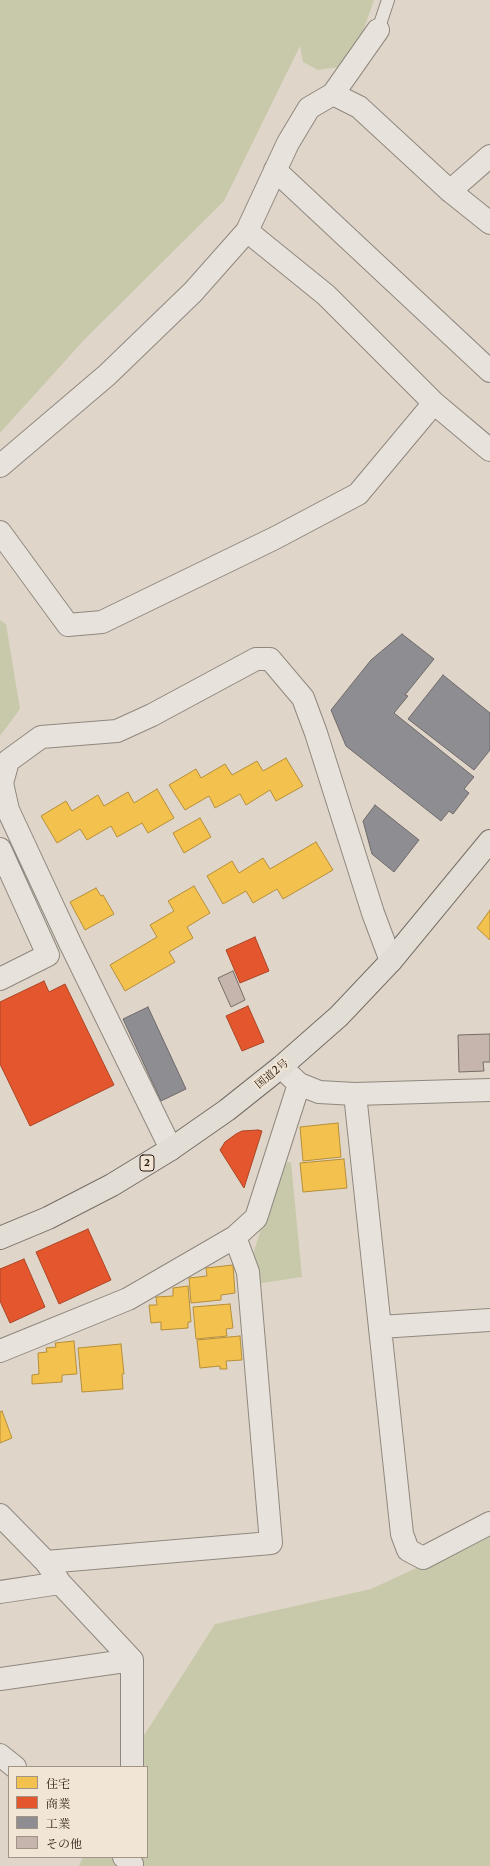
<!DOCTYPE html>
<html>
<head>
<meta charset="utf-8">
<style>
  body { margin:0 }
  #map { position:relative; width:490px; height:1866px; overflow:hidden; background:#dfd6c9; font-family:"Libre Caslon Text","Noto Serif JP",serif }
  canvas { display:block }
  .legend { position:absolute; left:8px; top:1766px; width:140px; height:92px; box-sizing:border-box; background:#f1e6d5; border:1px solid #a19385; margin:0; padding:5px 7px; list-style:none; font-size:12px; color:#29160c }
  .legend li { display:flex; align-items:center; gap:8px; height:20px }
  .legend b { width:20px; border:1px solid #a19385 }
</style>
</head>
<body>
<div id="map">
<canvas width="490" height="1866"></canvas>
<ul class="legend">
<li><b style="height:11px;background:#f2c14e"></b>住宅</li>
<li><b style="height:11px;background:#e4572e"></b>商業</li>
<li><b style="height:11px;background:#8d8d92"></b>工業</li>
<li><b style="height:11px;background:#c6b5ac"></b>その他</li>
</ul>
</div>
<script>
const ctx = document.querySelector('canvas').getContext('2d');
ctx.lineJoin = 'round';
function paint(path, color) { ctx.fillStyle = color; ctx.fill(path, 'evenodd'); }
const toPath = rows => new Path2D(rows.map(r => 'M' + r).join(''));
function stroke(path, color, width, dash) { ctx.strokeStyle = color; ctx.lineWidth = width; ctx.lineCap = dash ? 'butt' : 'round'; ctx.setLineDash(dash || []); ctx.stroke(path); }
function drawText(font, color, halo, rows, align = 'center') {
  ctx.font = font + ' "Libre Caslon Text","Noto Serif JP",serif'; ctx.lineWidth = 4; ctx.setLineDash([]); ctx.textBaseline = 'middle'; ctx.strokeStyle = halo; ctx.fillStyle = color; for (const [text, x, y, turn = 0] of rows) {
    ctx.save(); ctx.translate(x, y); ctx.rotate((+turn || 0) * Math.PI / 180); ctx.textAlign = isNaN(turn) ? turn : align; if (halo) ctx.strokeText(text, 0, 0); ctx.fillText(text, 0, 0); ctx.restore();
  }
}
paint(toPath([
  [0,0,374,0,360,40,340,67,318,70,303,62,300,46,224,201,84,340,0,433],
  [0,620,6,624,20,709,0,736],
  [291,1162,302,1277,256,1284,254,1251,282,1163],
  [490,1534,490,1866,79,1866,83,1857,147,1857,147,1767,126,1767,134,1751,215,1624,371,1589]
]), '#c8c9ab');
const homes = toPath([
  [286,758,303,786,276,801,270,790,246,805,240,794,215,808,209,796,185,810,169,785,196,769,201,778,225,764,232,775,257,761,263,771,286,758],
  [157,789,174,818,148,833,142,823,117,837,111,826,87,840,80,829,57,843,41,816,66,801,72,811,98,795,104,806,128,792,134,803,157,789],
  [200,818,211,837,184,853,173,833,200,818],
  [316,842,333,870,283,899,277,889,253,903,246,891,223,904,207,876,232,861,239,873,263,858,270,869,316,842],
  [194,886,210,913,187,927,193,938,169,952,175,962,125,991,110,965,157,937,150,925,174,911,168,901,194,886],
  [96,888,101,896,103,895,114,914,85,930,70,902,96,888],
  [490,910,490,940,477,928,490,910],
  [338,1123,341,1157,303,1161,300,1127,338,1123],
  [344,1159,347,1188,303,1192,300,1163,344,1159],
  [233,1265,235,1293,221,1295,221,1300,191,1303,189,1278,207,1276,206,1268,233,1265],
  [188,1286,191,1322,188,1322,188,1328,161,1330,161,1322,151,1323,149,1305,157,1305,156,1297,173,1296,173,1288,188,1286],
  [230,1304,233,1328,226,1329,227,1336,196,1339,193,1307,230,1304],
  [240,1336,242,1360,226,1361,227,1369,220,1369,220,1366,200,1368,197,1340,240,1336],
  [74,1341,77,1374,62,1375,62,1382,32,1384,32,1375,39,1374,38,1353,47,1352,46,1348,56,1347,55,1343,74,1341],
  [121,1344,124,1374,122,1374,123,1389,82,1392,78,1348,121,1344],
  [2,1411,12,1438,0,1443,0,1412,2,1411]
]);
paint(homes, '#f2c14e');
stroke(homes, '#b68e3a', 1);
const shops = toPath([
  [255,937,269,971,240,983,226,950,255,937],
  [44,981,49,992,65,984,114,1085,30,1126,0,1064,0,1002,44,981],
  [248,1006,264,1042,242,1051,226,1016,248,1006],
  [258,1130,262,1131,244,1188,220,1150,225,1142,236,1134,242,1131,258,1130],
  [88,1229,111,1280,59,1304,36,1252,88,1229],
  [24,1259,45,1307,10,1323,0,1301,0,1269,24,1259]
]);
paint(shops, '#e4572e');
stroke(shops, '#ac4424', 1);
const industry = toPath([
  [402,634,434,659,405,695,408,696,394,713,474,777,464,789,469,793,453,814,449,811,441,821,346,746,331,710,371,660,402,634],
  [443,675,490,713,490,750,474,770,408,719,443,675],
  [375,805,419,840,394,872,372,854,363,821,375,805],
  [148,1007,186,1089,161,1101,123,1019,148,1007]
]);
paint(industry, '#8d8d92');
stroke(industry, '#6f696a', 1);
const building = toPath([
  [233,971,245,1000,231,1007,218,978,233,971],
  [490,1034,490,1062,483,1062,484,1071,459,1072,458,1035,490,1034]
]);
paint(building, '#c6b5ac');
stroke(building, '#766e66', 1);
const service = toPath([
  [378,30,388,0]
]);
const minor = toPath([
  [333,94,378,30],
  [275,170,490,371],
  [450,191,490,156],
  [247,231,326,295,434,403,490,450],
  [0,466,107,375,193,292,247,231,288,143,309,108,333,94,359,107,450,191,490,223],
  [0,532,68,625,102,622,275,538,358,494,434,403],
  [0,849,48,955,0,979],
  [355,1094,402,1534,408,1550,423,1558,490,1523],
  [171,1149,70,943,8,810,2,783,8,761,41,737,117,731,152,715,256,659,270,659,303,698,316,733,373,913,391,961],
  [380,1327,490,1320],
  [0,1351,128,1299,235,1237,256,1218,299,1084],
  [0,1515,46,1562,60,1583,132,1660,132,1767],
  [46,1562,271,1543,248,1272,235,1237],
  [0,1592,60,1583],
  [0,1679,132,1660],
  [0,1755,15,1767],
  [124,1857,132,1864]
]);
const tertiary = toPath([
  [281,1067,299,1084,319,1092,355,1094,490,1090]
]);
const trunk = toPath([
  [0,1238,48,1218,112,1185,171,1149,227,1110,281,1067,339,1016,391,961,490,841]
]);
stroke(service, '#90887f', 14);
stroke(minor, '#90887f', 24);
stroke(tertiary, '#90887f', 24);
stroke(trunk, '#766e66', 24);
stroke(service, '#e7e2db', 12);
stroke(minor, '#e7e2db', 22);
stroke(tertiary, '#e7e2db', 22);
stroke(trunk, '#e2ddd5', 22);
for (const [x, y, w] of [
  [147,1163,14]
]) { const box = new Path2D(); box.roundRect(x - w / 2, y - 8, w, 16, 3); ctx.fillStyle = '#f1e6d5'; ctx.fill(box); stroke(box, '#29160c', 1); }
drawText('bold 10px', '#29160c', null, [
  ["2",147,1163]
]);
drawText('11px', '#29160c', '#f1e6d5', [
  ["国道2号",272,1074,-39]
]);
</script>
</body>
</html>
